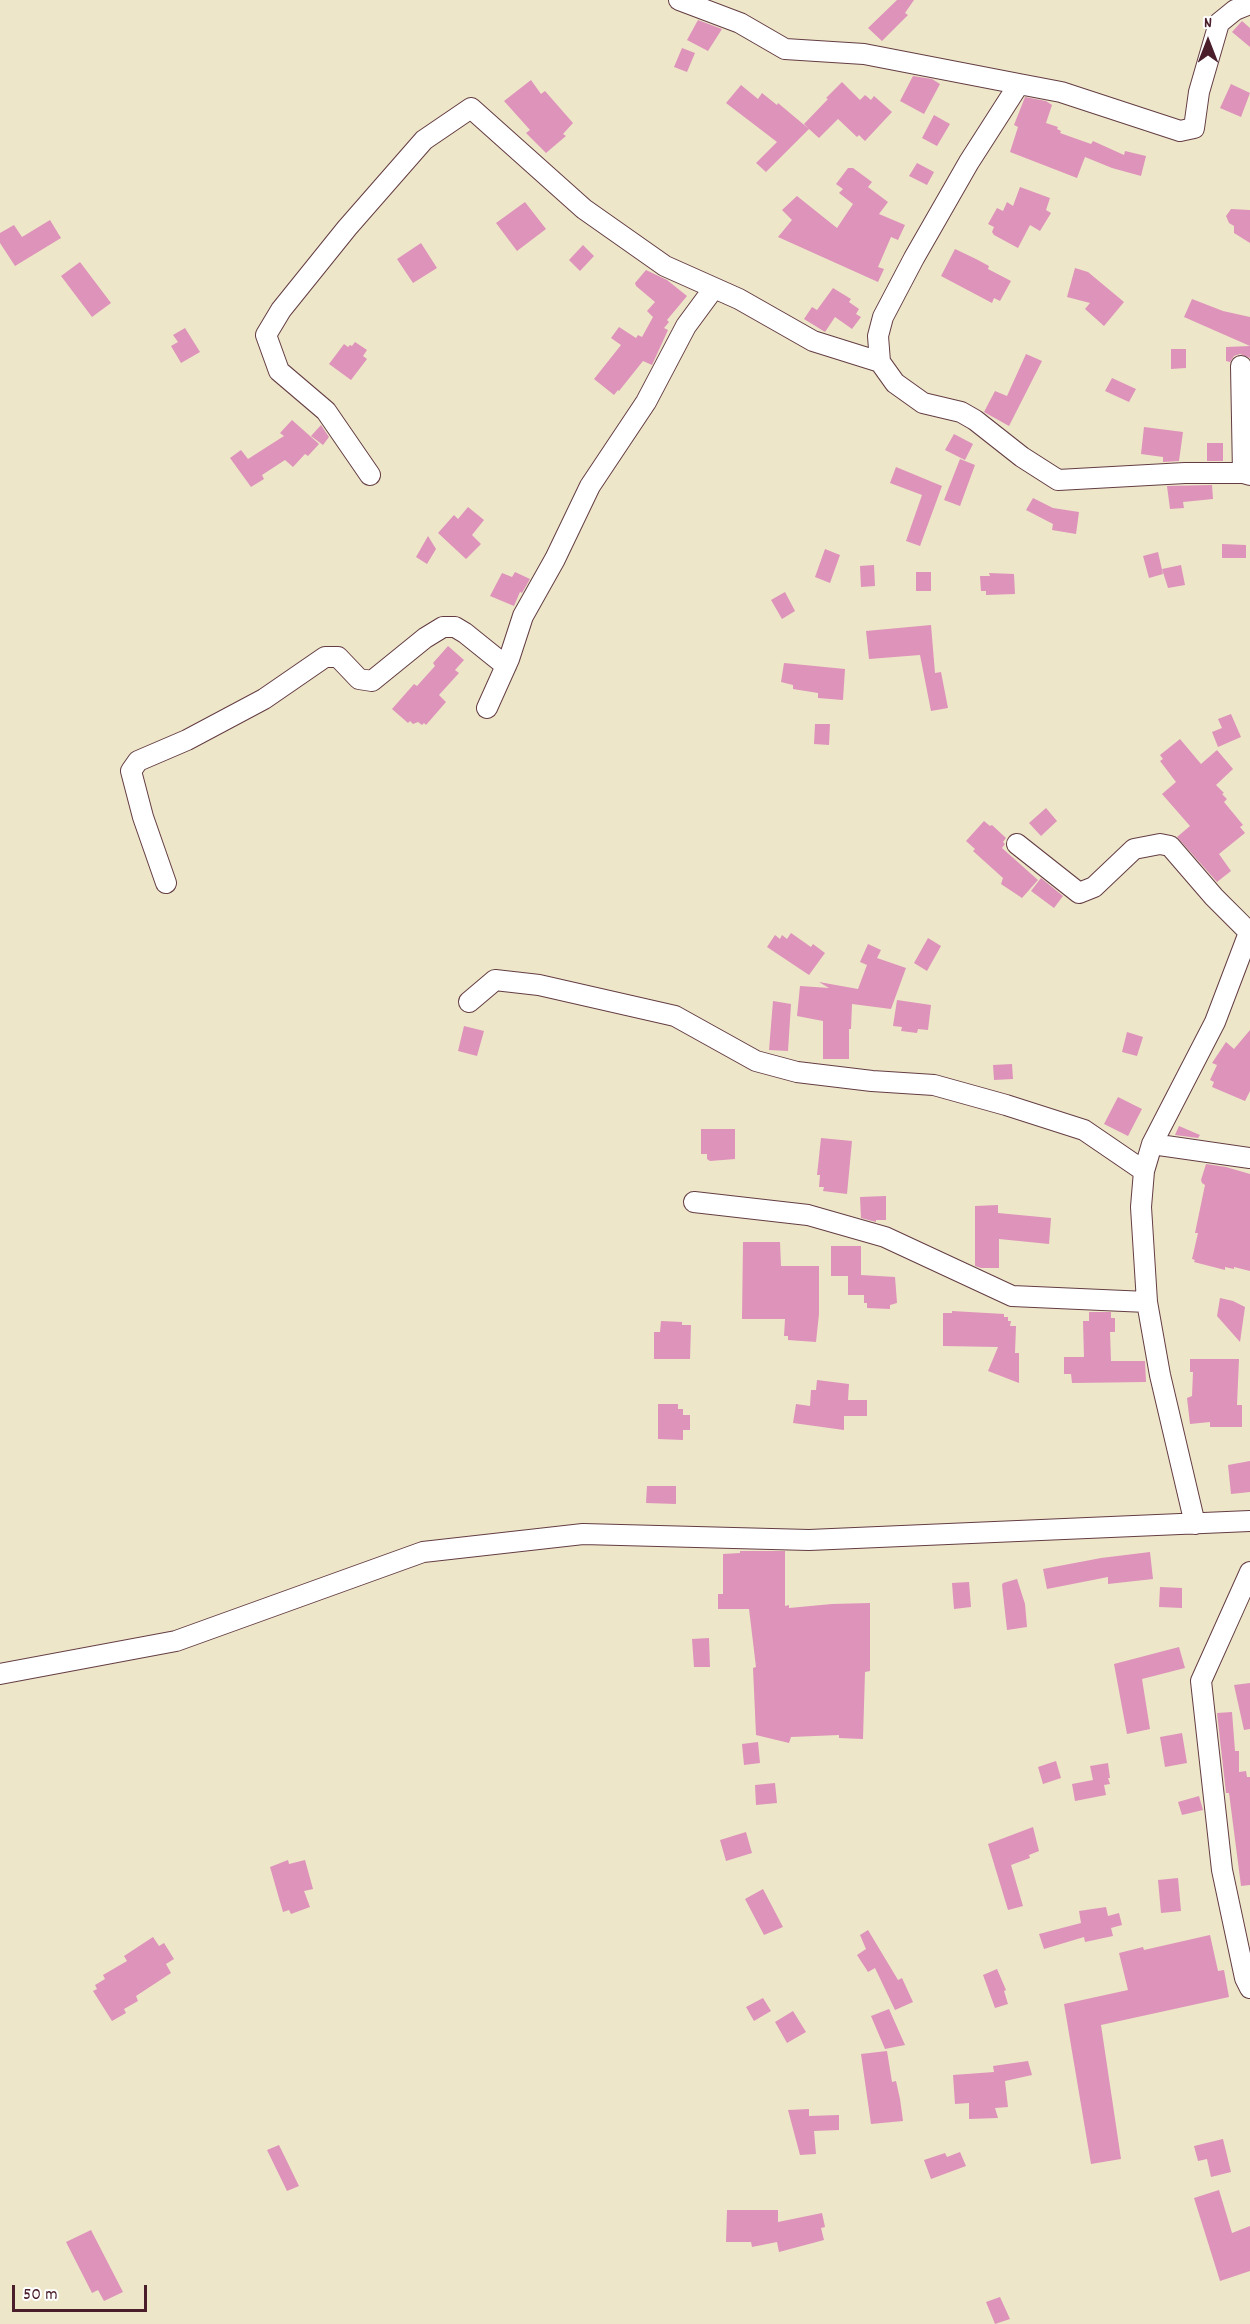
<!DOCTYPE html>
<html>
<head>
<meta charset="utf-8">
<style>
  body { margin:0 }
  #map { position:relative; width:1250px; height:2324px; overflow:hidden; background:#eee6c9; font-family:Dekko,sans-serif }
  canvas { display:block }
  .north { position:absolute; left:1178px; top:12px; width:60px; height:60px; -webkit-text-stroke:4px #fff; paint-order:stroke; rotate:0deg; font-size:16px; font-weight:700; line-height:24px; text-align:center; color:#4a1f2b }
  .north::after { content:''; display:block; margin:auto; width:21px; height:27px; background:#4a1f2b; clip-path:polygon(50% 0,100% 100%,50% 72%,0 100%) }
  .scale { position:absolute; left:12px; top:2285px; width:135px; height:27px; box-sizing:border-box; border:3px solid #4a1f2b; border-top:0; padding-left:8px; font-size:18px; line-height:21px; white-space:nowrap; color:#4a1f2b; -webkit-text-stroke:4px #fff; paint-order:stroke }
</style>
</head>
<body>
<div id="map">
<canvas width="1250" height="2324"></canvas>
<div class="north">N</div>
<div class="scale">50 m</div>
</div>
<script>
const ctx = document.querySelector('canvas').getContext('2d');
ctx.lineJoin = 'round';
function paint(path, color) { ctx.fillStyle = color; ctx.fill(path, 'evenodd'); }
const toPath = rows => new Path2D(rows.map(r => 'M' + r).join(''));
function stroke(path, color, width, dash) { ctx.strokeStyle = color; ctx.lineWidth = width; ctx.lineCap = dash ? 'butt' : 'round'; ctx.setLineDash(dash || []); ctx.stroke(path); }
paint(toPath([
  [897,0,914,0,905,13,908,15,882,41,868,28],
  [698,20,722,29,708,51,687,40],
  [1242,21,1250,28,1250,47,1232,32],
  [682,48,695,53,687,72,674,67],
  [913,76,932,79,940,84,924,114,900,101],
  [531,80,541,94,545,91,573,123,563,134,566,136,546,153,526,133,530,130,504,101],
  [842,82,860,100,865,95,871,100,874,96,892,112,865,141,859,135,857,137,838,119,819,138,809,129,766,172,756,163,777,142,726,103,741,85,758,99,762,93,777,105,778,103,809,129,804,124,828,99,826,98],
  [1231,84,1250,93,1241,117,1220,108],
  [1025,97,1046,101,1052,105,1046,123,1058,127,1057,129,1061,131,1060,133,1091,144,1093,141,1124,155,1125,151,1146,156,1141,176,1112,168,1085,157,1077,178,1010,152,1018,127,1014,125],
  [934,115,950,124,937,146,922,138],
  [917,163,934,172,927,185,909,176],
  [848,168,853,168,872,182,868,187,888,202,879,214,905,225,898,240,891,237,878,267,884,269,878,282,778,237,792,220,782,210,797,196,837,228,853,204,839,193,843,189,836,184],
  [1020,187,1050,198,1046,210,1051,213,1040,231,1030,225,1018,248,994,235,992,232,994,227,988,224,997,208,1003,211,1007,202,1013,206],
  [525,202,546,229,517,251,496,223],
  [1231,209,1250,210,1250,243,1234,233,1234,226,1229,223,1226,216],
  [50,220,61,238,15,266,0,243,0,233,14,225,22,237],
  [421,243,437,268,413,283,397,259],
  [583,245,594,256,580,271,569,260],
  [955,249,976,259,989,266,988,269,1011,281,1000,301,994,298,992,303,941,276],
  [80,262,111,303,92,317,61,276],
  [1075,268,1088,272,1124,302,1104,326,1085,309,1090,303,1067,297],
  [646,270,667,280,687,296,667,320,669,322,664,328,668,330,652,365,643,361,619,391,618,390,614,395,594,379,621,345,611,338,619,327,636,338,638,335,642,337,653,317,647,311,655,302,636,286,635,283],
  [833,288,851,299,849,302,859,309,856,314,861,317,852,329,835,317,825,332,804,319,812,307,817,310],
  [1192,299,1223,311,1250,317,1250,346,1184,317],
  [185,328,200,352,181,363,171,346,178,342,173,335],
  [355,342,367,350,363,356,367,359,351,380,329,364,344,344,348,347,350,345,352,346],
  [1250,346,1250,358,1240,354,1234,356,1230,362,1226,361,1226,347],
  [1171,349,1186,349,1186,368,1171,369],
  [1026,354,1042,361,1009,426,984,412,995,391,1007,396],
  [1112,378,1136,389,1129,402,1105,391],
  [292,420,319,444,308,456,305,454,293,467,285,460,262,475,264,479,251,487,230,458,241,450,248,459,284,436,280,433],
  [321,425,329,437,323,445,311,436],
  [1144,427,1183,432,1179,461,1163,462,1163,457,1141,454],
  [954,434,973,444,965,460,945,450],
  [1207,443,1223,443,1223,461,1207,461],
  [960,459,975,465,960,506,944,500],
  [896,467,942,486,920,546,906,541,922,495,890,483],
  [1212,485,1213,499,1183,502,1184,508,1170,509,1167,486],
  [1033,498,1053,508,1079,512,1076,534,1052,530,1053,524,1026,510],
  [468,507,484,520,472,535,481,544,466,559,438,533,454,515,458,519],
  [428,536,436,549,427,564,416,557],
  [1222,544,1246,545,1246,558,1222,558],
  [825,549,840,555,830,583,815,577],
  [1158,552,1163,574,1149,578,1143,556],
  [874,565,875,586,861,587,860,566],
  [1181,565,1185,585,1168,588,1162,569],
  [515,572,530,579,522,593,520,592,514,606,490,596,502,573,512,577],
  [916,572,931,572,931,591,916,591],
  [989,573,1014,574,1015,594,986,595,986,591,981,591,980,576,990,576],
  [785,592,795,611,782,619,771,600],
  [931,625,935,673,941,672,948,708,931,711,920,655,869,659,866,631],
  [448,646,464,660,455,670,459,673,439,695,446,702,426,725,424,723,422,725,418,722,413,724,410,721,408,723,392,709,414,684,417,686,435,666,433,663],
  [784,663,845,669,843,700,818,698,818,693,793,689,793,685,781,682],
  [1231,714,1241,737,1218,747,1212,732,1222,728,1218,719],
  [815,724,830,724,829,745,814,744],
  [1180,739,1201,764,1217,750,1233,769,1216,785,1224,793,1222,794,1227,799,1224,802,1243,825,1240,827,1245,833,1219,854,1231,871,1217,882,1177,837,1190,826,1162,794,1176,782,1160,761,1163,759,1160,755],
  [1046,808,1057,821,1041,836,1029,823],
  [984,821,990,826,992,825,1006,838,1003,842,1005,844,1002,848,1038,880,1022,898,1001,884,1003,878,973,851,975,849,966,841],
  [1041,878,1063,896,1054,908,1031,891],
  [791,933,811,947,813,944,825,953,809,975,767,947,775,935,780,939,782,935,787,939],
  [928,938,941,946,927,971,914,963],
  [868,944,881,950,877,958,906,968,891,1009,852,1004,851,1029,849,1029,849,1059,823,1059,823,1021,797,1016,800,986,829,988,819,982,858,989,867,965,860,962],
  [897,1000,931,1005,928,1030,918,1029,917,1033,901,1031,902,1027,893,1026],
  [773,1001,791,1004,788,1051,769,1050],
  [464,1026,484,1031,477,1056,458,1051],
  [1250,1030,1250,1091,1245,1101,1212,1087,1214,1082,1210,1080,1217,1065,1212,1063,1226,1042,1234,1049],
  [1127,1032,1143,1037,1137,1056,1122,1052],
  [1012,1064,1013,1079,994,1080,993,1065],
  [1118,1097,1142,1109,1128,1136,1104,1124],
  [1179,1126,1200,1135,1198,1138,1175,1135],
  [701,1129,735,1129,735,1159,710,1161,707,1159,707,1154,701,1154],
  [821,1138,852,1141,847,1194,823,1191,824,1187,819,1187,820,1175,817,1175],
  [1206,1164,1226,1167,1250,1174,1250,1271,1234,1267,1234,1269,1225,1267,1225,1270,1194,1262,1195,1260,1192,1259,1198,1233,1195,1233,1205,1185,1202,1183,1201,1180],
  [886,1196,886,1220,876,1220,876,1222,861,1218,860,1197],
  [998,1205,998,1213,1051,1218,1049,1244,999,1239,999,1268,981,1268,975,1266,975,1206],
  [743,1242,780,1242,781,1266,819,1266,819,1314,816,1342,788,1340,788,1336,784,1336,785,1319,742,1319],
  [831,1246,861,1246,861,1275,895,1277,897,1303,890,1305,890,1309,867,1308,867,1303,864,1303,864,1295,848,1295,848,1276,831,1276],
  [1220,1298,1233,1301,1245,1307,1240,1342,1217,1316],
  [952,1311,1004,1314,1004,1317,1008,1317,1008,1321,1011,1321,1010,1326,1016,1326,1015,1353,1019,1353,1019,1383,988,1371,998,1347,943,1346,943,1313,952,1313],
  [1089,1312,1111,1312,1111,1318,1115,1318,1115,1332,1110,1332,1111,1361,1145,1361,1146,1382,1072,1383,1071,1374,1064,1374,1064,1357,1084,1357,1083,1321,1089,1321],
  [661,1321,682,1322,682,1325,691,1325,690,1359,654,1359,654,1332,660,1332],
  [1190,1359,1239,1359,1237,1405,1242,1405,1242,1427,1210,1427,1210,1422,1190,1424,1187,1398,1192,1396,1193,1372,1190,1372],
  [817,1380,849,1384,848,1400,867,1400,867,1416,844,1416,844,1430,793,1423,796,1404,810,1406,811,1390,816,1390],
  [658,1404,678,1404,678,1409,683,1409,683,1415,690,1415,690,1430,683,1430,683,1440,658,1439],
  [1250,1461,1250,1492,1231,1494,1228,1465],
  [647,1486,676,1486,676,1504,646,1503],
  [740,1551,785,1551,785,1606,789,1605,789,1608,832,1604,870,1603,870,1671,865,1672,863,1739,839,1738,839,1735,791,1737,789,1743,756,1735,753,1668,756,1667,749,1609,718,1609,718,1594,723,1594,723,1554,740,1553],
  [1150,1552,1153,1579,1108,1584,1108,1577,1047,1589,1043,1569,1101,1558],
  [1017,1579,1025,1604,1027,1627,1007,1630,1002,1585,1003,1583],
  [969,1582,971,1607,954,1609,952,1583],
  [1160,1587,1182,1588,1182,1608,1159,1607],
  [709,1638,710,1667,694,1667,692,1639],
  [1179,1647,1185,1668,1142,1679,1150,1729,1127,1734,1114,1664],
  [1250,1683,1250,1729,1244,1730,1234,1685],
  [1232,1712,1235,1751,1239,1751,1239,1772,1246,1771,1247,1777,1250,1777,1250,1885,1241,1886,1229,1793,1226,1793,1217,1713],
  [1182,1733,1187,1763,1165,1767,1160,1737],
  [758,1742,760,1763,744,1765,742,1744],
  [1056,1761,1061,1778,1043,1784,1038,1767],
  [1108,1763,1110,1778,1108,1778,1110,1784,1104,1785,1106,1795,1075,1801,1072,1784,1093,1780,1090,1766],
  [775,1783,777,1803,756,1805,755,1785],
  [1199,1796,1203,1810,1182,1815,1178,1802],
  [1033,1827,1039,1851,1029,1855,1030,1858,1011,1865,1023,1906,1008,1910,988,1844],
  [746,1832,752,1853,726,1861,720,1840],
  [288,1860,289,1864,305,1860,313,1889,304,1891,310,1907,291,1914,289,1910,283,1912,270,1867],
  [1178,1878,1181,1911,1161,1913,1158,1880],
  [763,1889,783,1927,764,1935,745,1899],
  [1106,1907,1108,1916,1119,1913,1122,1925,1111,1928,1113,1936,1085,1942,1084,1937,1044,1949,1039,1934,1081,1923,1079,1911],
  [868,1930,898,1980,902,1978,913,2002,895,2010,875,1968,868,1972,857,1955,866,1949,860,1935],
  [1210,1935,1218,1971,1224,1970,1229,1997,1101,2025,1121,2159,1091,2164,1064,2004,1128,1990,1119,1953,1143,1947,1144,1950],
  [153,1937,159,1946,164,1943,174,1959,166,1964,171,1973,136,1996,138,2001,124,2009,126,2013,112,2021,93,1991,97,1989,95,1985,105,1979,103,1975,127,1961,124,1956],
  [997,1969,1006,1990,1004,1991,1008,2004,995,2008,983,1975],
  [763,1998,771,2011,754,2021,746,2007],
  [889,2009,905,2045,885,2049,871,2016],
  [793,2011,806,2032,787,2043,775,2022],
  [887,2051,892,2082,896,2081,900,2099,903,2121,871,2124,861,2054],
  [1028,2061,1032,2075,1005,2081,1008,2107,995,2108,998,2118,969,2119,969,2103,955,2104,953,2075,994,2072,993,2066],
  [809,2109,809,2116,839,2115,839,2130,814,2131,816,2154,800,2155,788,2110],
  [1223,2139,1231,2172,1211,2177,1207,2159,1198,2161,1194,2146],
  [279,2145,299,2186,287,2191,267,2150],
  [960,2152,966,2166,931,2179,924,2160,945,2153,947,2157],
  [1219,2190,1232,2233,1250,2226,1250,2271,1220,2281,1194,2198],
  [727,2210,778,2210,778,2222,822,2213,825,2227,821,2228,824,2240,779,2252,777,2242,752,2247,751,2242,726,2242],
  [91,2230,123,2292,104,2301,98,2290,92,2293,66,2242],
  [1000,2297,1010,2319,995,2324,986,2302]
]), '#dd93ba');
const minor = toPath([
  [679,0,740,23,785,49,864,54,1019,84],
  [1250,4,1235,10,1219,23,1199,92,1194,128,1180,131,1061,92,1019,84,969,162,914,258,883,317,878,336,880,362,895,383,923,403,961,412,975,420,1022,457,1058,480,1185,473,1243,473,1250,475],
  [1241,366,1243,473],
  [370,475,326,411,279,371,266,335,281,310,347,228,424,140,471,108,584,209,665,266,739,299,813,341,880,362],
  [487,708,509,659,523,616,555,559,590,486,646,402,686,326,714,288],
  [1017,844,1079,893,1094,887,1134,849,1160,844,1170,846,1214,897,1249,932],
  [166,883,143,817,131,771,138,761,187,740,264,699,325,657,338,657,359,679,372,681,425,638,443,627,455,627,465,633,506,666],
  [469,1002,495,980,539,985,675,1016,756,1061,797,1072,872,1081,934,1085,1006,1105,1084,1130,1144,1171],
  [1152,1144,1250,1158],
  [694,1202,808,1215,885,1237,1012,1296,1147,1302],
  [1195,1524,1160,1375,1147,1302,1141,1207,1144,1171,1152,1144,1215,1022,1250,930],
  [1250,1572,1201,1681,1222,1870,1245,1978,1250,1988],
  [0,1674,176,1641,423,1552,583,1534,809,1540,1250,1521]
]);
stroke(minor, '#633d43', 22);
stroke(minor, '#fff', 20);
</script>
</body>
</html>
